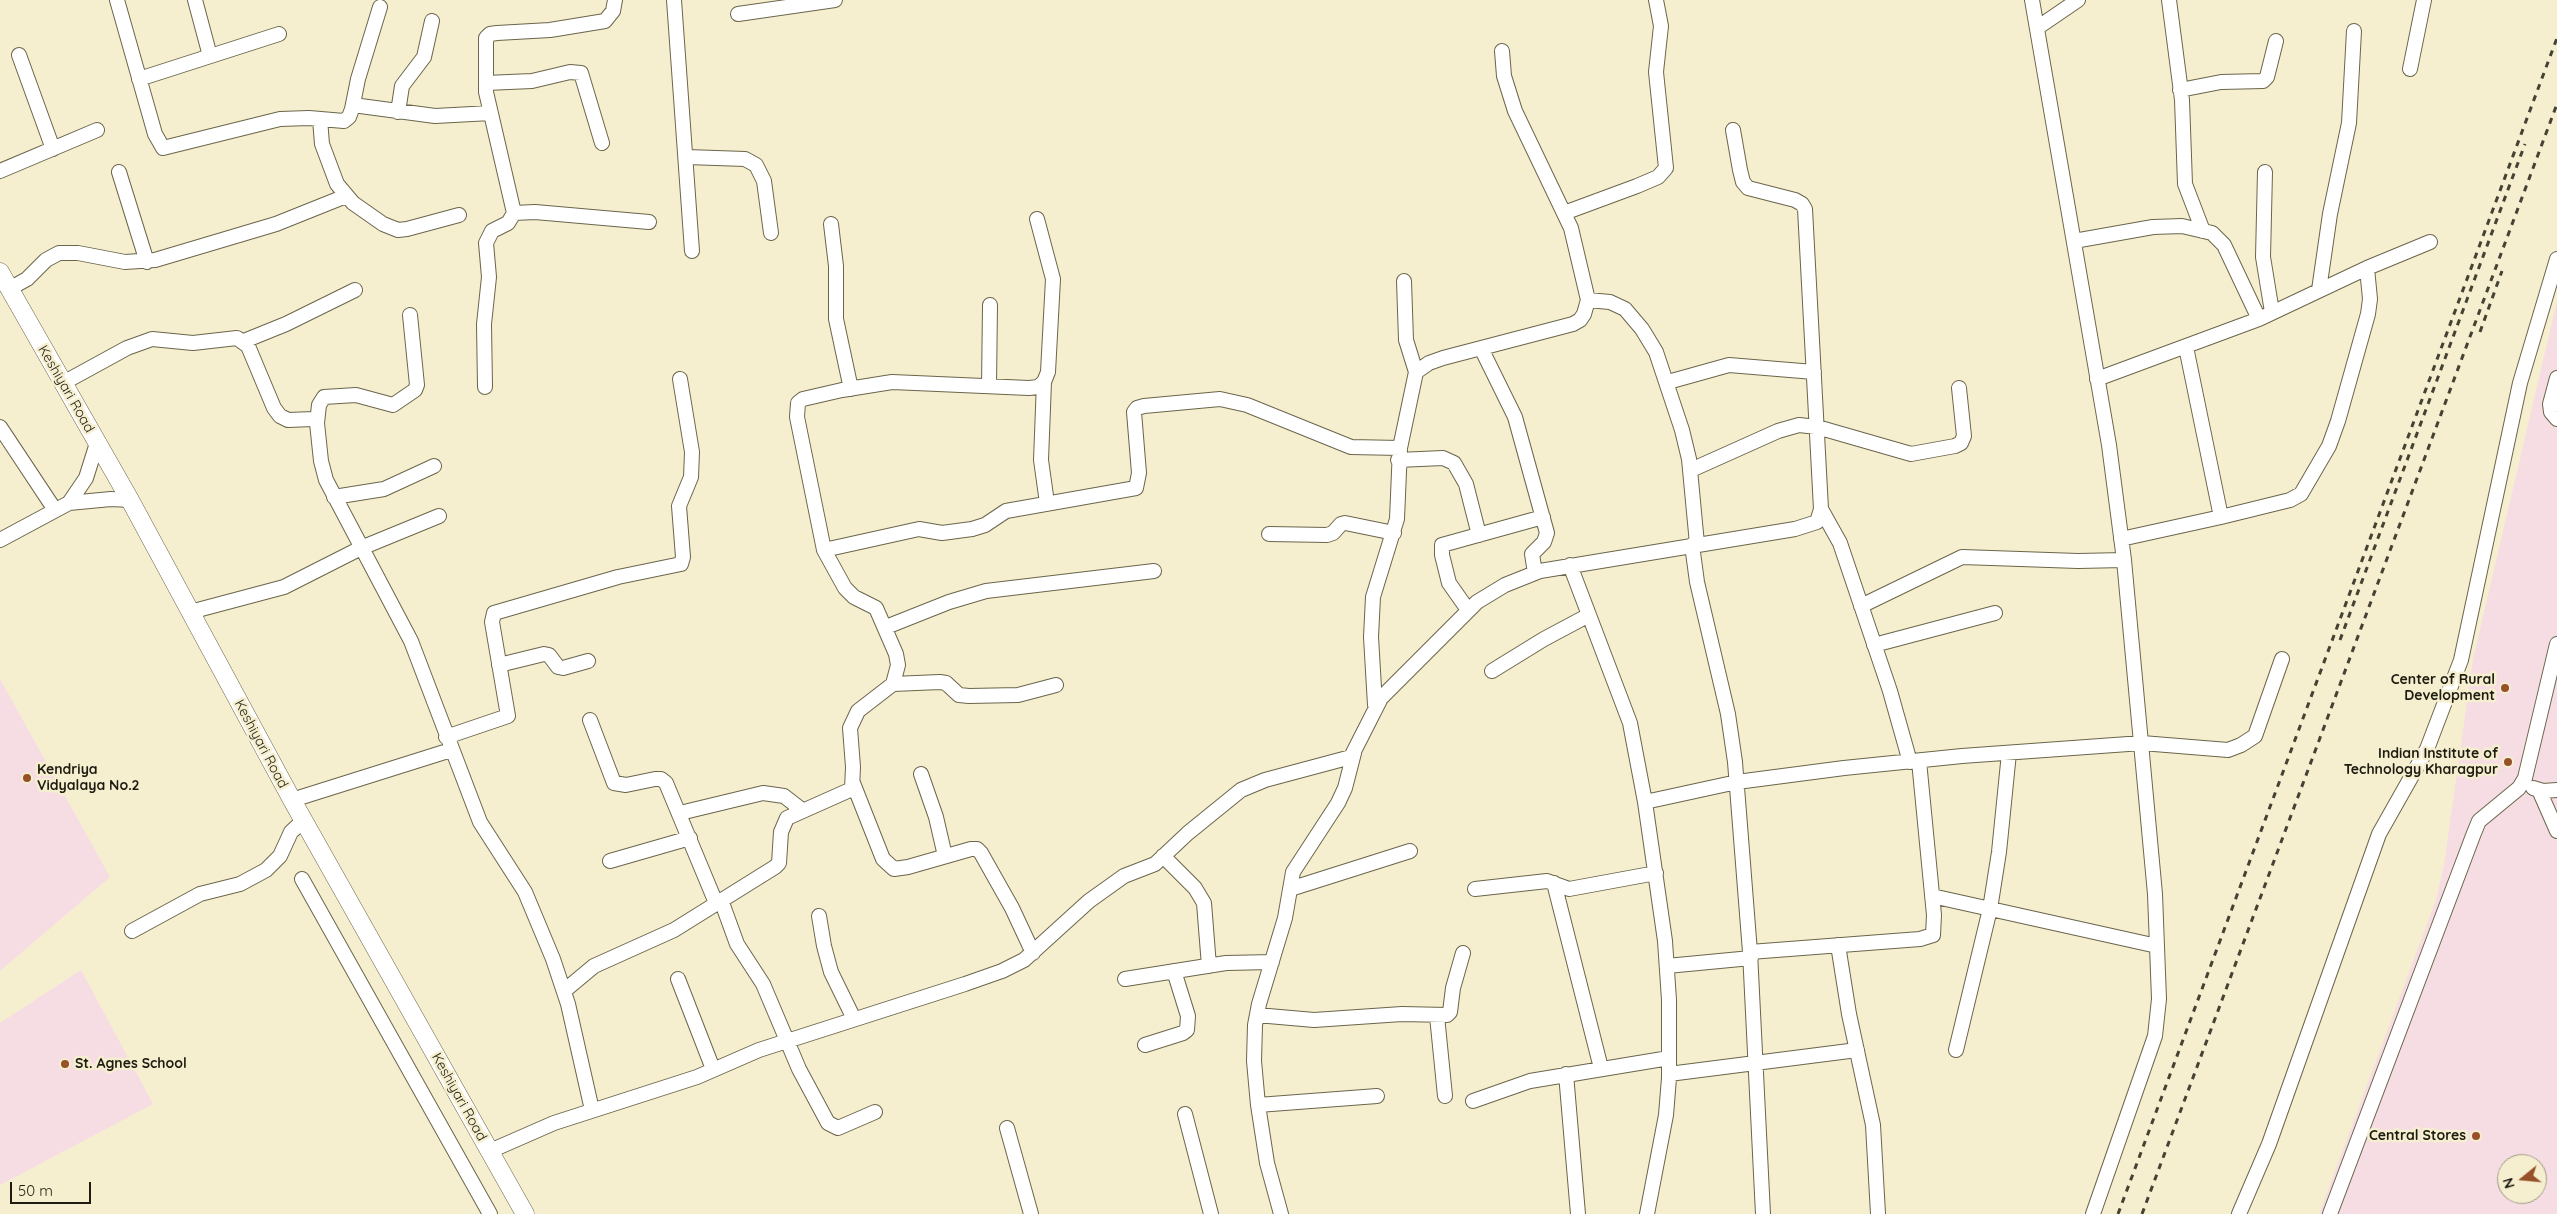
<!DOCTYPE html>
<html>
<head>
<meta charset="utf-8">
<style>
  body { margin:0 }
  #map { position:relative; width:2557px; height:1214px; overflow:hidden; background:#f5efd0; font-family:Quicksand,sans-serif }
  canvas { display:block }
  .north { position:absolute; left:2497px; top:1154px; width:50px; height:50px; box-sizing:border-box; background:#f5efd0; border:1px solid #9f9b84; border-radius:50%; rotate:253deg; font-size:14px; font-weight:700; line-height:20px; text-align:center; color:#1e1c11 }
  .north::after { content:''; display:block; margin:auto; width:18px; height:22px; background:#975129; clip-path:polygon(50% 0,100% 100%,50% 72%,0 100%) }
  .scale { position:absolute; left:10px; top:1182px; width:81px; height:22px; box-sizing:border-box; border:2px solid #1e1c11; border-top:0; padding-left:6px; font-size:15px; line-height:18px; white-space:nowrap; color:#1e1c11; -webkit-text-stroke:4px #f5efd0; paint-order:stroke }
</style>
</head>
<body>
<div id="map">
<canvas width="2557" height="1214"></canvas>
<div class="north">N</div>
<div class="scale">50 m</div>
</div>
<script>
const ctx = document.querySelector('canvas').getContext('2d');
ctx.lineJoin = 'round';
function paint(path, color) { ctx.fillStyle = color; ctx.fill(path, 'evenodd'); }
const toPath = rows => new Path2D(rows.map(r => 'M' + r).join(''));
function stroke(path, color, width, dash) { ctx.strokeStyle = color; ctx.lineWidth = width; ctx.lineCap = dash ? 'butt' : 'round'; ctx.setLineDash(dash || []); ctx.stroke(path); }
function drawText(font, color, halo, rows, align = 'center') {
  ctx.font = font + ' Quicksand,sans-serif'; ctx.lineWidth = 5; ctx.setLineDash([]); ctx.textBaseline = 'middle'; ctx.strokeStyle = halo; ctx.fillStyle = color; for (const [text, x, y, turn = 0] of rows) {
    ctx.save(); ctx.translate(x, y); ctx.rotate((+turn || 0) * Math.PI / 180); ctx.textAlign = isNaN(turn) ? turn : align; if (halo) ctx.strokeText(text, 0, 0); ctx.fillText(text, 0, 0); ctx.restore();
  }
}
paint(toPath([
  [2557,301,2557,1214,2319,1214,2436,900,2444,865,2473,659],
  [2507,1164,2537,1164,2537,1194,2507,1194],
  [0,679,110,877,0,971],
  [81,970,153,1104,0,1185,0,1023]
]), '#f6dce3');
const minor = toPath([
  [117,0,155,134,163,148,280,119,309,118,344,121,349,117,352,109,358,79,380,7],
  [195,0,210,56],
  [674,0,692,251],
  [2032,0,2109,445,2124,560,2155,894,2159,999,2155,1036,2093,1214],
  [2169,0,2182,100,2185,184,2203,231],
  [738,14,835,0],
  [2037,28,2078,0],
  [19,55,53,149],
  [2410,69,2424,0],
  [139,79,279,34],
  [486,83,532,81,570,72,581,73,602,143],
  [2180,90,2221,82,2263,81,2267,77,2276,41],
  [353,105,435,116,491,113],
  [398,112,402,86,424,57,432,21],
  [320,119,322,144,337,184,353,203,383,224,398,230,407,229,459,215],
  [687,157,745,159,756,165,764,181,771,233],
  [0,171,97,130],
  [119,172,147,262],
  [2265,172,2263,257,2272,312],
  [514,213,535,212,649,222],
  [1564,213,1637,186,1658,177,1666,168,1656,72,1661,26,1656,0],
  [831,224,836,266,836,319,851,389],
  [2074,241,2153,227,2182,226,2212,233,2224,245,2259,319],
  [1404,281,1406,340,1416,372],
  [9,289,27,279,46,260,59,253,78,253,125,262,155,260,276,224,346,196],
  [2319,290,2330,214,2349,123,2354,31],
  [1588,300,1610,302,1625,309,1642,329,1656,352,1682,430,1689,459,1697,544],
  [244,341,286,324,355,290],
  [2186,347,2221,517],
  [1481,348,1515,417,1547,533,1544,542,1532,554,1535,573],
  [2557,378,2550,404,2551,412,2557,419],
  [2097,379,2259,319,2367,268,2430,242],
  [1044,382,1041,460,1047,503],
  [1668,382,1729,365,1814,372],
  [63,383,127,348,152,339,193,343,237,338,248,346,274,408,280,416,288,420,313,419,317,423,321,461,326,480,411,641,480,822,525,892,553,959,568,1004,592,1110],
  [989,386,990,305],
  [485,387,484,324,489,277,486,243,492,231,508,223,514,213,486,92,486,38,490,34,497,33,550,30,605,21,613,11,615,0],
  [317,423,319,405,324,397,356,395,393,405,415,390,417,385,410,315],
  [0,427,55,510],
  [1398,460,1443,458,1454,463,1466,484,1479,535],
  [1691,470,1778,431,1799,425,1817,427,1911,454,1955,446,1961,443,1964,436,1959,388],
  [334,497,384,489,434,466],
  [69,503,86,478,97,443],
  [1821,509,1840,543,1890,691,1910,762],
  [1269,534,1327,535,1333,533,1341,524,1345,523,1394,533],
  [2121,539,2221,517,2290,500,2301,494,2329,446,2338,421,2368,314,2370,299,2367,268],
  [0,540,69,503,111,499,130,500],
  [1692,545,1697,582,1728,714,1735,762,1750,952,1763,1214],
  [824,550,919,529,942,533,972,529,985,525,1006,511,1136,488,1139,473,1134,412,1137,408,1144,406,1220,399,1247,405,1351,447,1400,448],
  [1570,565,1630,723,1645,802,1665,941,1669,1000,1669,1078,1666,1115,1647,1214],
  [1861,606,1962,557,2078,561,2124,560],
  [1468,610,1449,583,1442,555,1442,545,1543,517],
  [190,612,284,587,361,548,439,516],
  [886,627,949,602,986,591,1154,571],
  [1874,645,1995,613],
  [499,665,544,654,549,655,558,667,563,668,588,661],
  [1492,671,1544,639,1589,615],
  [893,684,940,682,946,683,959,695,969,696,1018,695,1056,685],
  [1375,705,1371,637,1373,597,1397,519,1400,448,1416,372,1429,363,1443,358,1573,324,1580,320,1584,314,1588,300,1571,228,1515,111,1504,76,1502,51],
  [590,720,614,783,626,785,655,779,661,779,666,783,716,903],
  [446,737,508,716,492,622,494,613,618,577,681,564,683,557,679,506,691,477,692,452,680,379],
  [921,774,936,817,945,856],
  [853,783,883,859,894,869,908,867,971,849,977,849,981,853,1012,908,1033,953],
  [2533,788,2543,791,2557,790],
  [2539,790,2557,831],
  [292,800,451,750],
  [1645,802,1737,782,1844,768,1962,756,2142,743,2228,750,2241,745,2255,736,2282,659],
  [680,813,763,793,784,796,802,810],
  [1163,856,1195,888,1204,903,1209,966],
  [610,861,690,838],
  [302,879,490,1214],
  [1554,883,1601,1068],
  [1290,889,1410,851],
  [1475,889,1547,881,1569,889,1656,873],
  [1932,896,2157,946],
  [721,900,737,944,763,984,799,1069,828,1123,838,1128,875,1112],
  [819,916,824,946,831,972,854,1019],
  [132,931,200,894,240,884,266,870,280,856,291,832,303,821],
  [1838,945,1849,1014,1873,1125,1878,1214],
  [1750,952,1920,939,1933,935,1934,915,1919,761],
  [1667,966,1751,958],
  [678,979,713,1069],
  [1125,979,1226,963,1272,962],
  [564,991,594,966,674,930,775,867,779,863,781,832,787,818,852,789,853,767,850,728,858,711,893,684,898,665,896,654,876,608,854,597,845,588,824,550,797,417,798,403,803,399,842,390,892,382,1029,388,1038,387,1044,382,1048,372,1053,279,1037,219],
  [1257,1015,1314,1020,1402,1014,1447,1015,1450,1012,1453,988,1463,953],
  [1437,1016,1445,1096],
  [1145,1045,1183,1033,1187,1030,1188,1016,1174,971],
  [1956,1050,1990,909,1999,852,2009,753],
  [1566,1074,1578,1214],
  [1669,1074,1857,1050],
  [1473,1101,1530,1081,1669,1058],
  [1258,1105,1377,1096],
  [1185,1114,1211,1214],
  [1007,1128,1031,1214],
  [490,1151,554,1123,697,1077,759,1050,965,984,1002,971,1024,960,1089,901,1124,876,1155,864,1188,833,1241,790,1265,780,1351,757,1381,698,1477,602,1505,585,1540,571,1795,529,1817,522,1821,509,1805,209,1802,204,1795,200,1748,188,1743,182,1740,170,1733,130],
  [1281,1214,1267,1163,1258,1105,1254,1061,1255,1025,1259,1004,1285,918,1293,872,1338,803,1345,788,1354,753],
  [2239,1214,2269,1144,2379,834,2427,749,2461,660,2520,383,2557,259],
  [2330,1214,2474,833,2479,821,2519,788,2525,778,2557,644]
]);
const major = toPath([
  [0,272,130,500,292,800,525,1214]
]);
stroke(minor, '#6b654b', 16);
stroke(major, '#6b654b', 19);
stroke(minor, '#fff', 14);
stroke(major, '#fff', 18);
stroke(toPath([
  [2480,332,2502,271],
  [2340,640,2525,144],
  [2118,1214,2557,38],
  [2142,1214,2557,104]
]), '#454234', 3, [6, 6]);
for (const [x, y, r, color] of [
  [2505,688,5,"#975129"],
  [2508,762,5,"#975129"],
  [27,778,5,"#975129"],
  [65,1064,5,"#975129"],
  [2476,1136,5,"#975129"]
]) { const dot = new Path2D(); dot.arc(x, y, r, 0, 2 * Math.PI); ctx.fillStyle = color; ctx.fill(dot); stroke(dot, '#f5efd0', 2); }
drawText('14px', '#1e1c11', '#f5efd0', [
  ["Keshiyari Road",66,389,60],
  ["Keshiyari Road",261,744,62],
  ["Keshiyari Road",459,1097,61]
]);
drawText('bold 14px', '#1e1c11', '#f5efd0', [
  ["Center of Rural",2495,680],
  ["Development",2495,696],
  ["Indian Institute of",2498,754],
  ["Technology Kharagpur",2498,770],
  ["Kendriya",37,770,"left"],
  ["Vidyalaya No.2",37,786,"left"],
  ["St. Agnes School",75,1064,"left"],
  ["Central Stores",2466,1136]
], 'right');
</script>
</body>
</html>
